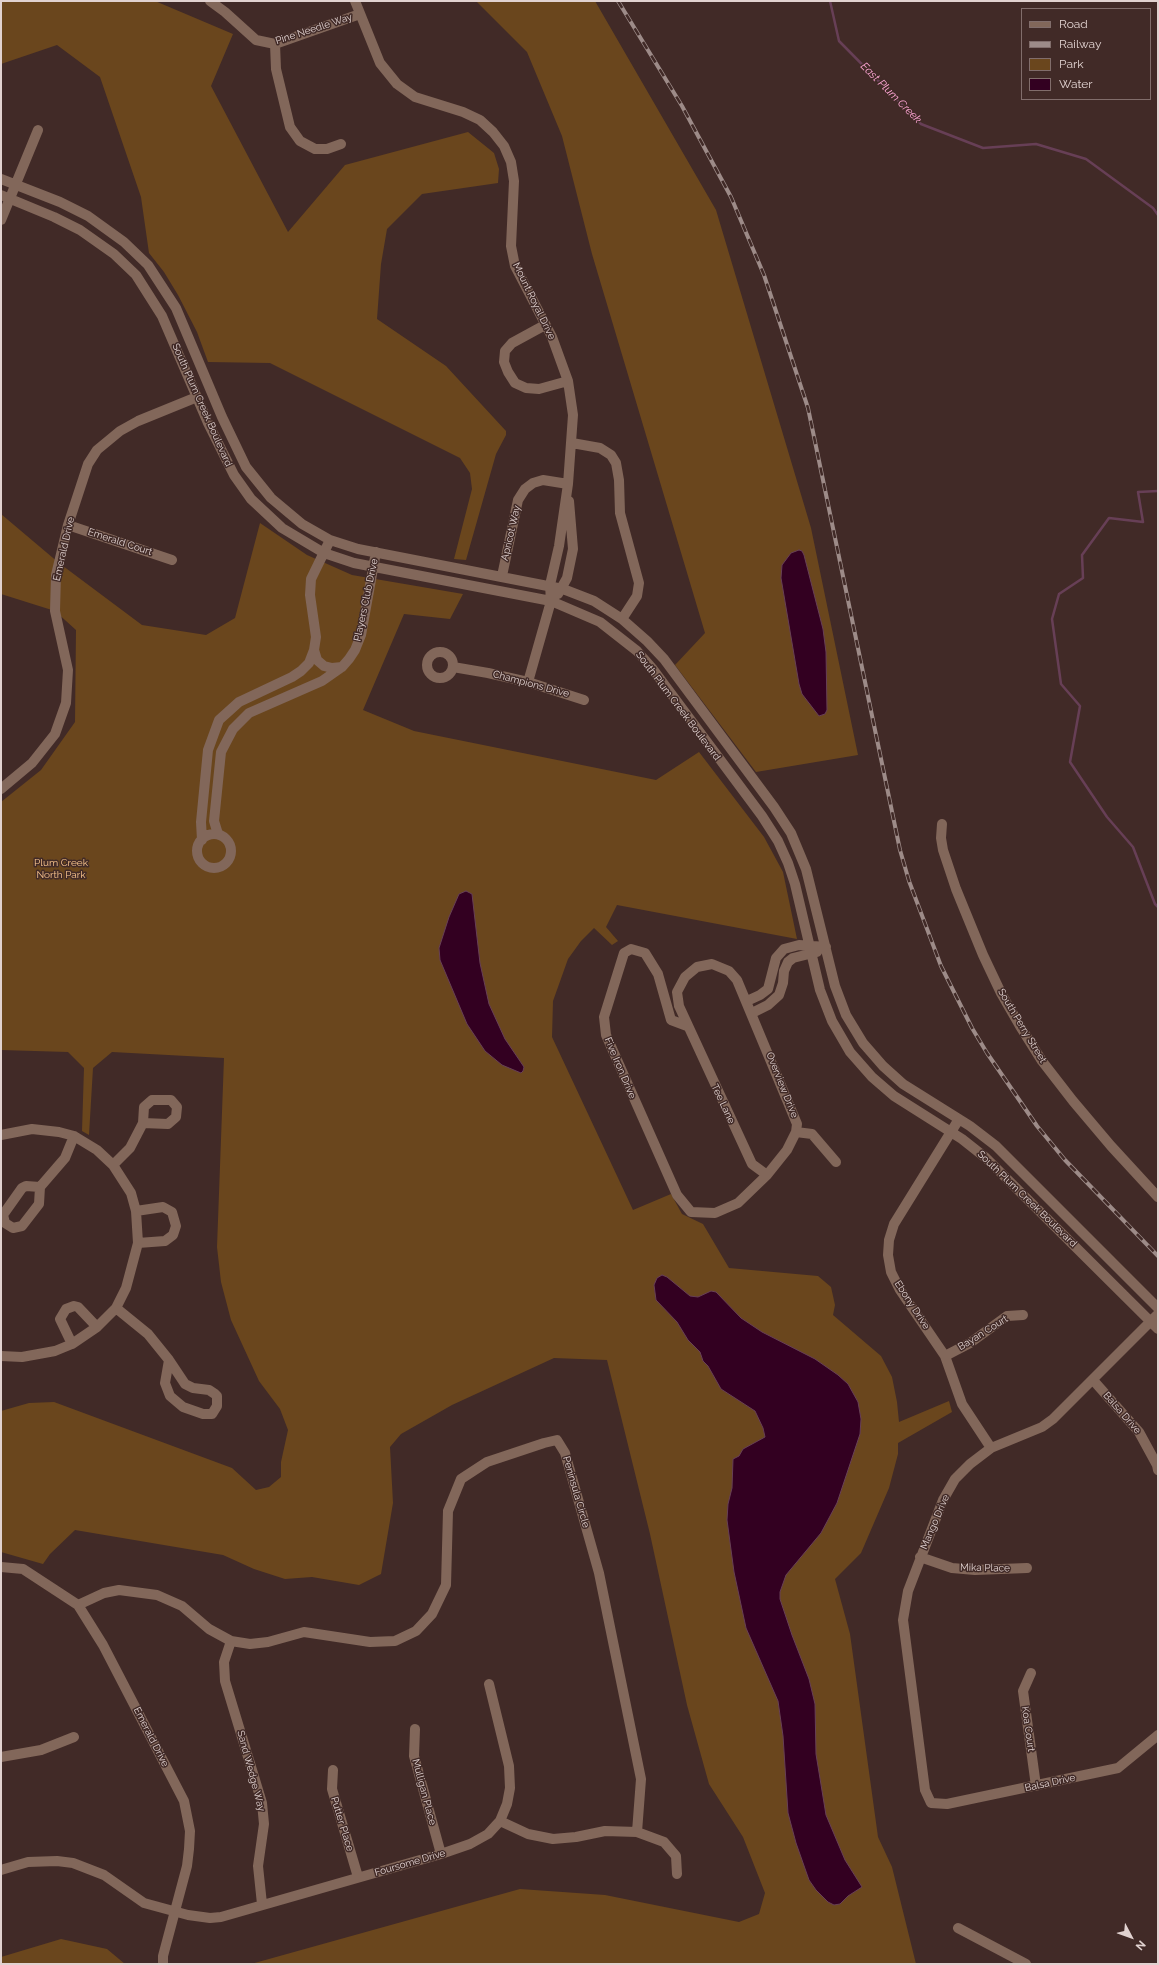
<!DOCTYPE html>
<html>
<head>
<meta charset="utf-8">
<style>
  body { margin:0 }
  #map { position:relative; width:1159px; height:1965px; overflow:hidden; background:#412a27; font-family:Raleway,sans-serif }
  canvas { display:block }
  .frame { position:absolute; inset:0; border:2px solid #e1d2d0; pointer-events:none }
  .legend { position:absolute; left:1021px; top:8px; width:130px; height:92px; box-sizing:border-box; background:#412a27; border:1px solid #816d6b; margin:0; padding:5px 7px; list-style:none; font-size:12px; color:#e1d2d0 }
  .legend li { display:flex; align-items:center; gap:8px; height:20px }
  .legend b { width:20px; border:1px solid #816d6b }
  .north { position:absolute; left:1111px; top:1917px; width:40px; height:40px; -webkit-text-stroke:3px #412a27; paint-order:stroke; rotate:131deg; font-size:11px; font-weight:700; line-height:16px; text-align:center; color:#e1d2d0 }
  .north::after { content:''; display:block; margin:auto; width:14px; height:18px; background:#e1d2d0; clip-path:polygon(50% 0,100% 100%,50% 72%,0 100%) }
</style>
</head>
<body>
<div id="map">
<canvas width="1159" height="1965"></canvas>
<div class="frame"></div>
<ul class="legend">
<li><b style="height:5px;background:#82675a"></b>Road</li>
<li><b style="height:5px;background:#9d8b88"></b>Railway</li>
<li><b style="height:11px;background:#6a461d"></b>Park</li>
<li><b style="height:11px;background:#330021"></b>Water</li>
</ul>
<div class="north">N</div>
</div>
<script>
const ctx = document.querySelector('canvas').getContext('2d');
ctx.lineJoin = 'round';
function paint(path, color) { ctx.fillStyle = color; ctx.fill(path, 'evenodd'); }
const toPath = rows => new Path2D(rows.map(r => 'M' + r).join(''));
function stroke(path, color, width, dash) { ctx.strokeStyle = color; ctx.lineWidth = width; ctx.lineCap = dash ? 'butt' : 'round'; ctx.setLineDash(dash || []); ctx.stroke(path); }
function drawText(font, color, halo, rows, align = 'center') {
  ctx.font = font + ' Raleway,sans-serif'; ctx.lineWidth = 3; ctx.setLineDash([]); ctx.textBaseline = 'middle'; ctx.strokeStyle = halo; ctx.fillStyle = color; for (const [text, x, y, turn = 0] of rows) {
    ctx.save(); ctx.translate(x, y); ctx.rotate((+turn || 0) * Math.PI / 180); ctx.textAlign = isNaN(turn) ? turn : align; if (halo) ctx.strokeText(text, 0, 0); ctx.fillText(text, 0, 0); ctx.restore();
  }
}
paint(toPath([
  [1,1,155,1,233,34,211,86,288,232,345,165,468,132,494,153,499,169,498,183,422,194,387,229,381,264,377,319,446,366,506,431,506,435,496,454,466,560,454,559,472,489,470,473,460,458,270,363,208,362,197,332,178,295,164,272,149,253,141,197,100,77,57,45,1,64],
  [476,1,595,1,716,210,811,528,858,755,756,772,675,665,705,633,592,254,562,136,527,52],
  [1,514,59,563,142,625,206,635,235,618,260,523,307,555,352,575,463,594,450,619,404,614,363,710,414,731,656,780,699,752,764,837,783,872,797,939,617,905,606,927,618,941,612,945,594,928,581,941,568,959,553,1001,552,1037,633,1210,671,1194,682,1214,703,1224,729,1268,818,1276,831,1287,835,1305,833,1315,881,1356,892,1377,897,1402,899,1422,949,1401,952,1412,898,1443,898,1454,889,1488,861,1553,835,1579,850,1634,878,1837,892,1867,916,1964,251,1964,520,1889,605,1895,739,1922,759,1914,765,1893,743,1837,709,1784,687,1705,650,1534,607,1360,554,1358,452,1405,401,1434,390,1447,393,1503,381,1574,359,1585,312,1577,285,1579,254,1569,223,1555,75,1530,50,1554,43,1564,1,1552,1,1411,29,1403,54,1402,232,1468,256,1490,269,1487,281,1477,281,1462,288,1430,280,1409,259,1381,231,1320,221,1282,217,1247,224,1058,112,1052,93,1068,89,1135,82,1131,84,1068,68,1052,1,1050,1,802,41,770,75,722,76,630,55,611,1,594],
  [61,1939,107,1949,125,1964,1,1964,1,1957]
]), '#6a461d');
const water = toPath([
  [799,550,802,551,804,555,823,629,826,652,827,710,825,714,819,716,802,694,799,684,781,578,782,565,791,553,799,550],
  [466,891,472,894,480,963,489,1004,505,1039,524,1067,523,1071,521,1073,502,1065,485,1051,467,1024,440,960,439,948,449,917,459,894,466,891],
  [662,1275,667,1277,690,1296,698,1297,711,1291,716,1292,741,1318,762,1332,815,1359,838,1375,848,1384,858,1402,861,1419,860,1434,837,1503,821,1533,786,1575,780,1592,780,1599,792,1635,809,1679,815,1704,816,1754,826,1815,845,1860,862,1887,848,1896,840,1904,834,1905,828,1902,816,1890,809,1880,796,1843,788,1813,783,1736,778,1701,746,1628,734,1572,727,1520,728,1504,732,1488,733,1459,739,1456,743,1449,765,1437,763,1428,755,1411,721,1389,708,1366,703,1361,700,1352,688,1340,677,1322,656,1300,654,1285,657,1278,662,1275]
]);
paint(water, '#330021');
stroke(water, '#673f56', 1);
stroke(toPath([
  [830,1,839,41,921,124,983,148,1036,144,1086,159,1153,208,1158,215],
  [1158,491,1138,492,1143,522,1109,518,1082,555,1083,578,1059,594,1052,619,1061,684,1080,706,1070,762,1107,817,1133,847,1155,904,1158,907]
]), '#673f56', 2.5);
stroke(toPath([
  [210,1,225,12,256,40,275,44,360,14],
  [355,1,380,63,397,84,415,97,463,112,480,120,493,132,504,146,511,162,514,181,511,246,515,266,552,337,568,381,573,415,568,484,559,546,550,585,551,601,528,682],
  [275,44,276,69,290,127,300,141,315,149,327,149,341,144],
  [1,179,60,202,88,216,124,242,148,265,176,308,222,417,246,467,271,498,302,524,330,540,358,549,563,589,594,601,622,619,647,641,664,659,774,807,791,833,806,869,835,986,846,1015,863,1043,883,1066,903,1084,970,1126,996,1146,1158,1308],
  [1,195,54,217,80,230,114,254,136,275,162,316,208,423,234,475,251,499,282,528,324,553,354,563,551,601,600,622,637,651,652,668,762,816,778,841,788,863,795,884,820,990,832,1021,850,1052,872,1077,894,1096,962,1139,986,1158,1158,1329],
  [1,220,38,130],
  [545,325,512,343,505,351,504,362,508,372,515,383,526,388,539,389,568,381],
  [572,443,600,448,611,455,616,463,619,480,620,513,639,583,637,596,622,619],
  [68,525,172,560],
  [502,576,518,500,525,489,533,483,543,480,568,484],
  [558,594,567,578,573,549,569,501],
  [314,650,317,660,324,666,332,668,342,667],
  '427 665a13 13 0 1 1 26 0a13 13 0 1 1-26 0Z',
  [453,667,488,673,528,682,584,700],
  [1,789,32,763,55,734,66,703,68,670,55,611,56,575,68,525,88,464,97,450,120,431,138,421,197,397],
  [942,824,941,838,943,850,956,889,983,955,1001,993,1020,1026,1042,1061,1073,1101,1111,1146,1158,1197],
  [218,834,214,821,221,752,233,729,249,713,322,681,342,667,349,659,355,650,361,635,376,552],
  '197 851a17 17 0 1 1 34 0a17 17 0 1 1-34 0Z',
  [202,840,201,822,208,750,219,720,239,702,292,677,301,671,309,663,314,650,316,637,310,595,311,579,330,540],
  [747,1001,760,995,768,989,776,958,784,949,799,945,826,947],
  [752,1013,768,1005,779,995,783,983,784,971,788,962,793,958,817,952],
  [687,1026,671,1020,658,974,645,953,631,949,624,953,604,1017,606,1035,677,1195,691,1212,715,1213,738,1203,767,1175,787,1150,796,1132,797,1124,737,980,729,971,712,964,697,967,685,977,677,992,679,1006,752,1164,767,1175],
  [959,1119,894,1224,889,1240,888,1255,891,1272,900,1290,945,1356,962,1404,991,1448],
  [796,1132,812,1134,836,1162],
  [1,1135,32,1129,59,1132,74,1136,97,1150,113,1165,131,1193,136,1211,138,1243,126,1288,116,1308,97,1327,72,1344,55,1351,22,1357,1,1356],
  [113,1165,130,1148,143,1123,168,1124,176,1117,177,1107,171,1100,152,1100,144,1107,143,1123],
  [40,1187,39,1204,22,1226,13,1228,5,1223,3,1215,5,1212,22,1188,26,1186,40,1187,65,1158,74,1136],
  [136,1211,163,1207,172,1212,176,1226,173,1235,165,1241,138,1243],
  [116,1308,148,1334,169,1360,165,1383,170,1396,183,1407,203,1414,212,1414,217,1406,217,1396,215,1394,209,1390,193,1388,185,1384,169,1360],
  [1158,1314,1053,1419,1042,1427,991,1448,970,1464,955,1479,943,1500,908,1591,903,1620,925,1790,931,1803,947,1804,1118,1768,1158,1735],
  [72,1344,60,1319,66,1309,74,1306,78,1307,97,1327],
  [945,1356,970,1343,1007,1316,1023,1315],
  [1093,1380,1139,1432,1157,1465,1158,1470],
  [920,1557,952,1568,975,1570,1027,1568],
  [1,1567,23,1569,78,1605,103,1645,184,1801,190,1831,189,1849,187,1866,163,1956,163,1964],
  [78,1605,104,1593,119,1590,157,1595,182,1606,209,1629,231,1641,250,1644,268,1642,304,1632,370,1642,395,1641,416,1631,432,1614,446,1585,448,1511,461,1479,487,1462,544,1443,557,1440,565,1453,599,1573,641,1779,637,1832],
  [231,1641,224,1662,225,1681,262,1803,264,1824,258,1866,262,1904],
  [1031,1673,1023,1691,1036,1786],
  [415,1729,414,1756,441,1854],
  [1,1757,41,1750,74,1737],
  [333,1770,332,1789,358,1877],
  [500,1821,528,1834,553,1839,576,1837,605,1831,637,1832,664,1842,676,1856,677,1874],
  [1,1870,28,1862,57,1861,73,1863,104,1875,144,1903,188,1915,210,1918,221,1917,441,1854,470,1844,488,1834,500,1821,507,1804,510,1788,509,1766,489,1684],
  [958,1928,1026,1964]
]), '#82675a', 10);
const rail = toPath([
  [618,1,682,106,731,197,764,275,808,408,900,850,909,881,941,966,972,1028,987,1053,1037,1126,1065,1160,1158,1256]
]);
stroke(rail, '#9d8b88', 4);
stroke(rail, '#412a27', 2.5, [8]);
drawText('10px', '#e1d2d0', '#412a27', [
  ["Pine Needle Way",314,29,-18],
  ["Mount Royal Drive",534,301,64],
  ["South Plum Creek Boulevard",202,405,66],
  ["Apricot Way",511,533,-77],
  ["Emerald Court",120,542,18],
  ["Emerald Drive",64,549,-77],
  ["Players Club Drive",366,600,-78],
  ["Champions Drive",531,684,15],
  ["South Plum Creek Boulevard",678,706,53],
  ["South Perry Street",1022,1026,59],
  ["Five Iron Drive",620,1068,67],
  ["Overview Drive",782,1085,68],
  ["Tee Lane",723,1104,65],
  ["South Plum Creek Boulevard",1027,1199,44],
  ["Ebony Drive",912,1305,57],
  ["Bayan Court",983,1333,-32],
  ["Balsa Drive",1122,1413,49],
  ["Peninsula Circle",576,1492,74],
  ["Mango Drive",935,1522,-67],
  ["Mika Place",985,1568,1],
  ["Koa Court",1028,1729,82],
  ["Emerald Drive",151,1737,63],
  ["Sand Wedge Way",251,1771,75],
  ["Balsa Drive",1050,1783,-12],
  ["Mulligan Place",424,1792,75],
  ["Putter Place",342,1824,73],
  ["Foursome Drive",410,1863,-16]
]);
drawText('10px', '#fec88f', '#412a27', [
  ["Plum Creek",61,863],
  ["North Park",61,875]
]);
drawText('italic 11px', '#ffa6d5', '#412a27', [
  ["East Plum Creek",891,93,45]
]);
</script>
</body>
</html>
